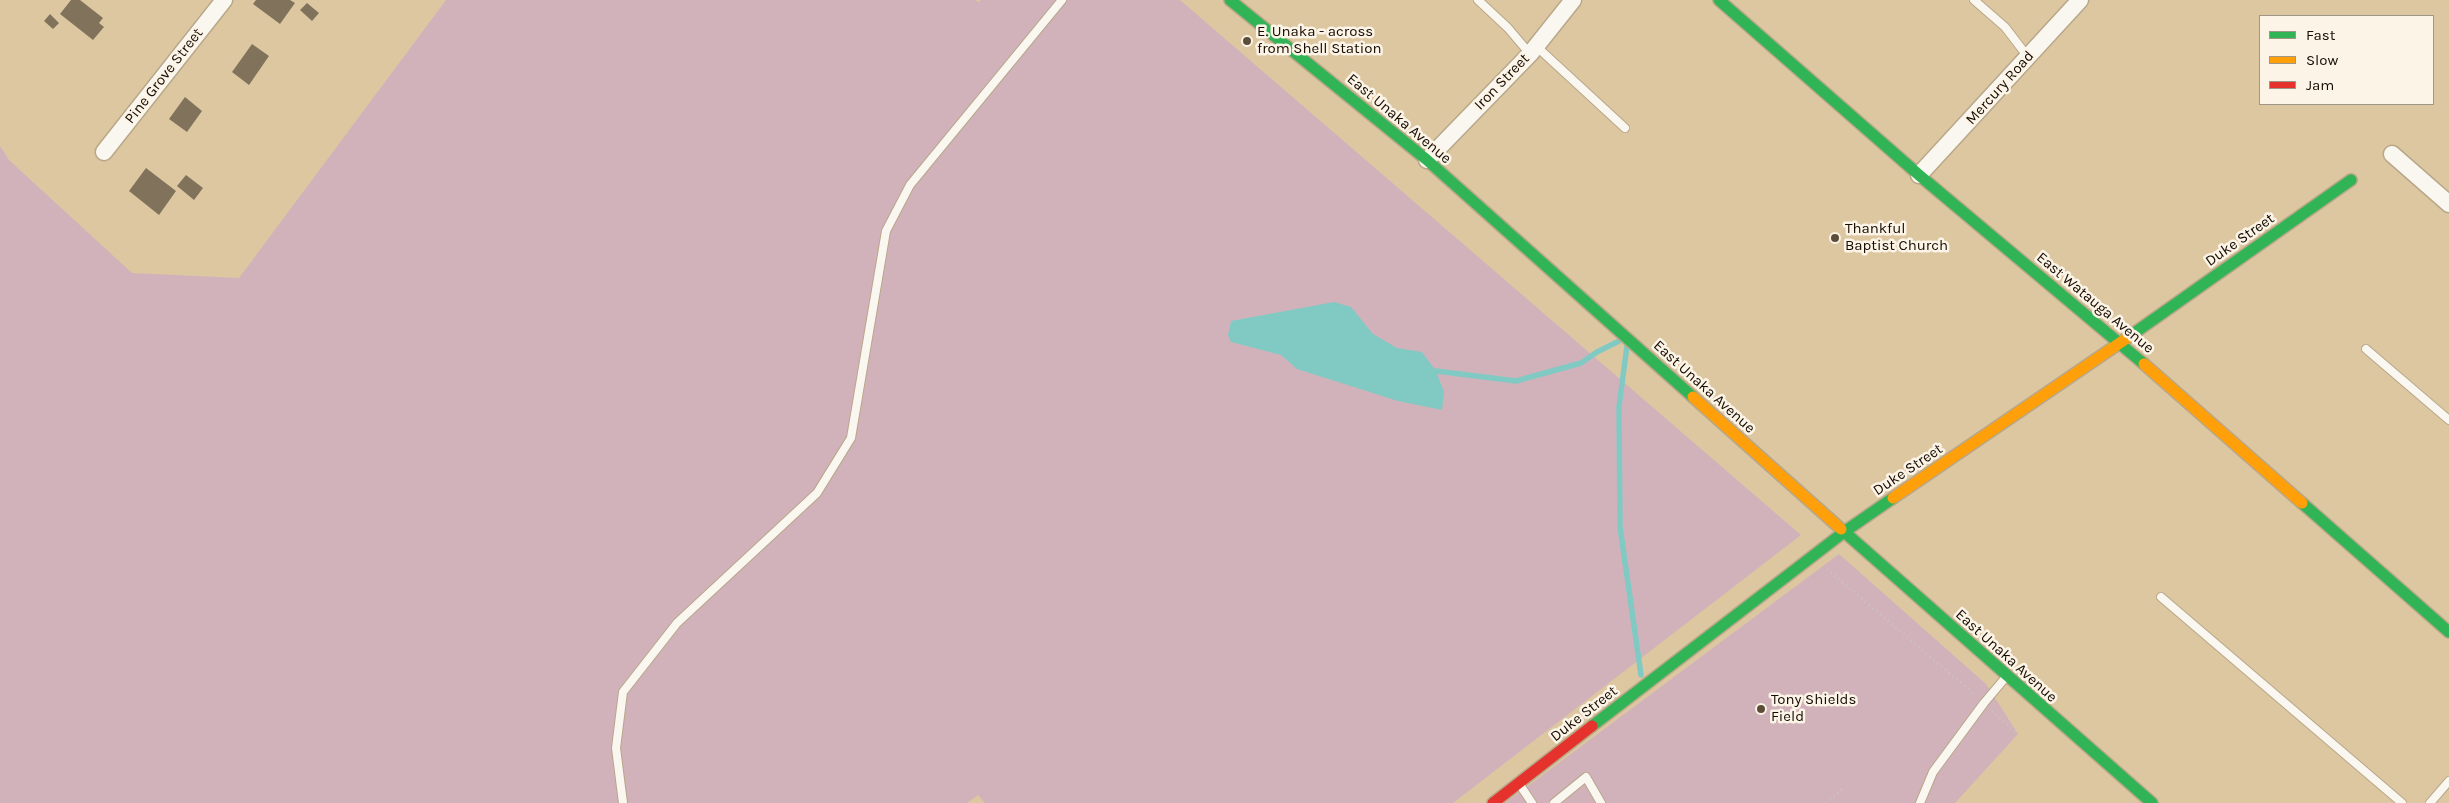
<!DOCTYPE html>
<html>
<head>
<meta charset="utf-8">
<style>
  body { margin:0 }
  #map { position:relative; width:2449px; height:803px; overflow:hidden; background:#ddc7a1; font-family:Karla,sans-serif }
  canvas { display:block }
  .legend { position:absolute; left:2259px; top:15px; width:175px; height:90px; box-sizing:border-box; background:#fcf4e7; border:1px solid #a0978b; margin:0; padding:6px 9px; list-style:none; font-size:15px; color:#160b00 }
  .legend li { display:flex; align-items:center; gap:10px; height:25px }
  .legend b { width:25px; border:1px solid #a0978b }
</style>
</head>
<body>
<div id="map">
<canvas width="2449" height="803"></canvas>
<ul class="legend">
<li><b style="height:6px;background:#30b455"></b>Fast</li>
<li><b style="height:6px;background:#ff9f0a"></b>Slow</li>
<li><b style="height:6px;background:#e5322d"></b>Jam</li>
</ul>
</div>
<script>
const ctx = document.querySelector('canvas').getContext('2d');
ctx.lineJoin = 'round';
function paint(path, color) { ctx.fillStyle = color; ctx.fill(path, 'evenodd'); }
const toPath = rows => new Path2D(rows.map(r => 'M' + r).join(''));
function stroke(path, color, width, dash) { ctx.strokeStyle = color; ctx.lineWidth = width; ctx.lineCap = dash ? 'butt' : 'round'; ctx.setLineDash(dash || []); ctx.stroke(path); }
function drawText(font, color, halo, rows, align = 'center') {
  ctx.font = font + ' Karla,sans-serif'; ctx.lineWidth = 5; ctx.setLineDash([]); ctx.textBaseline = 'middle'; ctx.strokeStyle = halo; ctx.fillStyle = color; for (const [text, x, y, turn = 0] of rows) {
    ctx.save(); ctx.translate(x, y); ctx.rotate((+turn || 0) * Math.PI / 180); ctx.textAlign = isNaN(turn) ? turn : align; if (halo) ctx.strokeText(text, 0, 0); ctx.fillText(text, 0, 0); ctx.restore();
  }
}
paint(toPath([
  [446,0,975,0,979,2,981,0,1180,0,1801,535,1453,803,985,803,978,795,967,803,0,803,0,146,9,160,132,273,239,278],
  [1839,554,1986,684,2018,734,1955,803,1505,803]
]), '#d1b2bb');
paint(toPath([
  [1334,302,1351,307,1373,334,1397,348,1422,352,1436,371,1444,392,1442,410,1398,401,1297,369,1281,355,1231,342,1228,335,1231,321]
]), '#81cac3');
stroke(toPath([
  [1627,346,1619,406,1620,527,1641,675],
  [1436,371,1516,381,1581,363,1597,352,1621,340]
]), '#81cac3', 5.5);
paint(toPath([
  [71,0,80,0,103,18,99,23,104,27,93,40,60,14],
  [256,0,290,0,295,3,280,24,253,4],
  [307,3,319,13,312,21,300,10],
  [50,14,59,23,53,29,44,21],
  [252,44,269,56,249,85,232,72],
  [185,97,202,111,187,132,169,119],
  [146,168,176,191,159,215,129,191],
  [186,175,203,188,194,200,177,186]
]), '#81735b');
const lane = toPath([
  [1478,0,1508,28,1530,54],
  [1974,0,2005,27,2028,57],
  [1536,46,1625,128],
  [2366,349,2449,420],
  [2161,597,2402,803],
  [1520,785,1532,803],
  [623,803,616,748,623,692,677,623,817,493,851,438,886,231,910,185,1062,0],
  [1554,803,1586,777,1601,803],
  [1920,803,1933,772,1984,703,2006,677],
  [2430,803,2449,781]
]);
const street = toPath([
  [104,152,224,0],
  [2392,154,2449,204],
  [1427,160,1530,54,1573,0],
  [1919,175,2080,0]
]);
const fast = toPath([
  [1230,0,1427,160,1693,397],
  [1719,0,1919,175,2144,364],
  [2130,336,2351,180],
  [2302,503,2449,632],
  [1841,529,2152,803],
  [1592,726,1844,532,1893,498]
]);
const slow = toPath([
  [2144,364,2302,503],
  [1693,397,1841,529],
  [1893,498,2130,336]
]);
const jam = toPath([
  [1493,803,1592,726]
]);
stroke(lane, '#b8a789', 10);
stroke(street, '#b8a789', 19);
stroke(fast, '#b8a789', 14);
stroke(slow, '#b8a789', 14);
stroke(jam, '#b8a789', 14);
stroke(toPath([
  [1827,569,1975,695],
  [1992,711,2018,734],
  [1826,803,1843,788]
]), '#cbc4ba', 3, [1, 4]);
stroke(lane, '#faf7f1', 8);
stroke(street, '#faf7f1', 16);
stroke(fast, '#30b455', 11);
stroke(slow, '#ff9f0a', 11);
stroke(jam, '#e5322d', 11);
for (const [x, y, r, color] of [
  [1247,41,5,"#5c4d38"],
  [1835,238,5,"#5c4d38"],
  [1761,709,5,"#5c4d38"]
]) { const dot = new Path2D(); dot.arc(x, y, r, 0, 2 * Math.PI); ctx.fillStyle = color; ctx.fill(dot); stroke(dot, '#fcf4e7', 2); }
drawText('15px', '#160b00', '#fcf4e7', [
  ["E. Unaka - across",1257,32],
  ["from Shell Station",1257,49],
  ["Thankful",1845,229],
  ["Baptist Church",1845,246],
  ["Tony Shields",1771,700],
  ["Field",1771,717]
], 'left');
drawText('15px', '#160b00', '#fcf4e7', [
  ["Pine Grove Street",164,76,-52],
  ["Iron Street",1502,82,-46],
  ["Mercury Road",2000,88,-48],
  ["East Unaka Avenue",1399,119,40],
  ["Duke Street",2240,240,-35],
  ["East Watauga Avenue",2095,303,40],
  ["East Unaka Avenue",1704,387,42],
  ["Duke Street",1908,470,-34],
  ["East Unaka Avenue",2006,656,42],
  ["Duke Street",1584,714,-38]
]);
</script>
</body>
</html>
